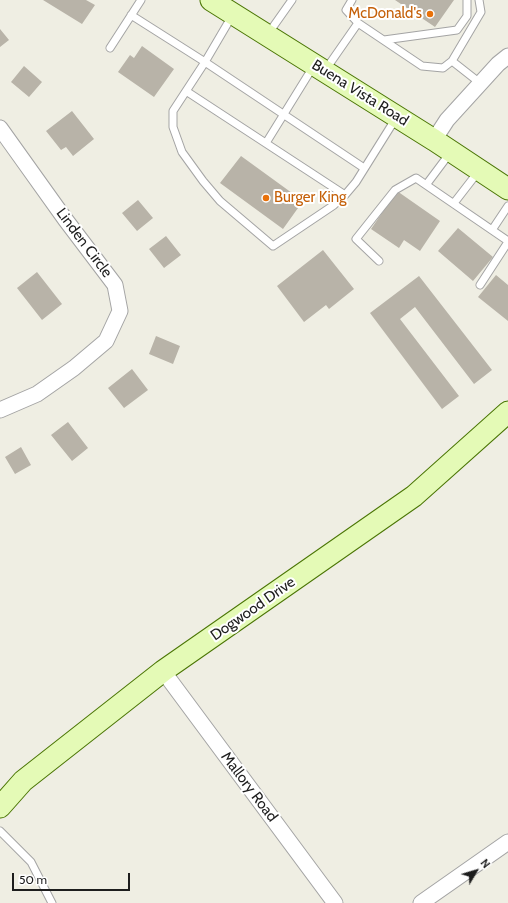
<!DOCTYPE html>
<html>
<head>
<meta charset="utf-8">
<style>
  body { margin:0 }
  #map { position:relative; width:508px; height:903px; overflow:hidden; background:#efeee3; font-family:Cabin,sans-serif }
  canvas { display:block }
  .north { position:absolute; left:456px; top:851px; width:40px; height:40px; -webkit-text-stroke:3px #fff; paint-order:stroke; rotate:52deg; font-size:11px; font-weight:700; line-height:16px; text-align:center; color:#1d1d1d }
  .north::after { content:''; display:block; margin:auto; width:14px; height:18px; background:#1d1d1d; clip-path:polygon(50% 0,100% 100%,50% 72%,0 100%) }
  .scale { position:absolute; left:12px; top:873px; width:118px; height:18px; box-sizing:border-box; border:2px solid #1d1d1d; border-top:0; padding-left:5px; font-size:12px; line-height:14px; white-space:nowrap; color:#1d1d1d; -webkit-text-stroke:3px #fff; paint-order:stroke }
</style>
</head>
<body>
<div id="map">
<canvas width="508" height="903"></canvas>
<div class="north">N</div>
<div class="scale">50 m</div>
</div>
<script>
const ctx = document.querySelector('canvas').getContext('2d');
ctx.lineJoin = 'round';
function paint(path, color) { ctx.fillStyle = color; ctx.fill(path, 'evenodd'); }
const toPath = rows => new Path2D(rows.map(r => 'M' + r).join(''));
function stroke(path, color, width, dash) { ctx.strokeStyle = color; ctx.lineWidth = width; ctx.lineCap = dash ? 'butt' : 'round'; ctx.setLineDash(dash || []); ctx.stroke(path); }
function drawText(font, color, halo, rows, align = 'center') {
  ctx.font = font + ' Cabin,sans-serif'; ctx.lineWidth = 4; ctx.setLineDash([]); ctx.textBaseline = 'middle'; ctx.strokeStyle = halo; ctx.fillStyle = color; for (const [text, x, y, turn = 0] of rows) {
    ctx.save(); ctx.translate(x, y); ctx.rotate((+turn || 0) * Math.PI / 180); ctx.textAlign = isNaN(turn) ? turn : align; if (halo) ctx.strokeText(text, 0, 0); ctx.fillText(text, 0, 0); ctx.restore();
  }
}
paint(toPath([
  [43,0,86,0,95,5,82,24],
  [395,0,454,0,435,27],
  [0,29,9,40,0,47],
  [142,46,174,69,154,97,118,72,130,55,134,58],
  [24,66,42,82,29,97,11,82],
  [72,111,94,139,73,156,66,147,61,150,46,131],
  [241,156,303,201,283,229,220,183],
  [397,191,440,221,420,251,404,240,399,248,371,229],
  [138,200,153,218,137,231,122,213],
  [458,228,493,257,473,281,438,251],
  [166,236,181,255,164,268,149,249],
  [323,250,354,289,329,309,326,305,304,322,277,286],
  [37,272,62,304,42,320,17,288],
  [496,275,508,285,508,321,478,297],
  [419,276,492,370,474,384,415,307,400,319,459,396,442,409,370,313],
  [156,336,180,346,173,364,149,354],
  [132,369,148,390,124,408,108,388],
  [68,422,88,448,72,461,51,435],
  [21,447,31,465,15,474,5,457]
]), '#b8b3a8');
const lane = toPath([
  [352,0,346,10,358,23,422,66,443,68,452,61,481,12,479,0],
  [131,15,205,62,173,111,173,127,182,152,203,181,220,201,273,246,334,205,345,195,356,182,396,118],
  [232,16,205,62,364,168],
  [268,34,292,0],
  [384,40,457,30,467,16,467,0],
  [110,48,141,0],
  [452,61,480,83],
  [326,69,358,23],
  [186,91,345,195],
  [266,143,313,67],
  [426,185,450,153],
  [454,203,478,172],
  [492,230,508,206],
  [379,261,356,239,395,190,416,178,508,241],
  [480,285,508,242],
  [0,831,31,862,52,903]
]);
const street = toPath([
  [0,128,65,219,115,285,120,311,106,341,74,368,37,394,0,410],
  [434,140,447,120,498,64,508,56],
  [163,671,335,903],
  [421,903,508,842]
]);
const secondary = toPath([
  [211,0,434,140,508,189],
  [0,807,23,781,163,671,414,496,508,412]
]);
stroke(lane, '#a4a4a4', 9);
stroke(street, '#a4a4a4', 17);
stroke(secondary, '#4a7504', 23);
stroke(lane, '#fff', 7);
stroke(street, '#fff', 15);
stroke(secondary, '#e4fab6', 21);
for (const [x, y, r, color] of [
  [430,14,4,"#e8710a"],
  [266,198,4,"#e8710a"]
]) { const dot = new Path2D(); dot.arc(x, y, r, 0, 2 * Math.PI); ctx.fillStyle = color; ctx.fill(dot); stroke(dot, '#fff', 1.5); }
drawText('15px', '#c56008', '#fff', [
  ["McDonald's",422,14],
  ["Burger King",274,198,"left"]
], 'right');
drawText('15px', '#1d1d1d', '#fff', [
  ["Buena Vista Road",360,93,32],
  ["Linden Circle",84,243,53],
  ["Dogwood Drive",253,609,-35],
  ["Mallory Road",249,787,53]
]);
</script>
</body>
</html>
